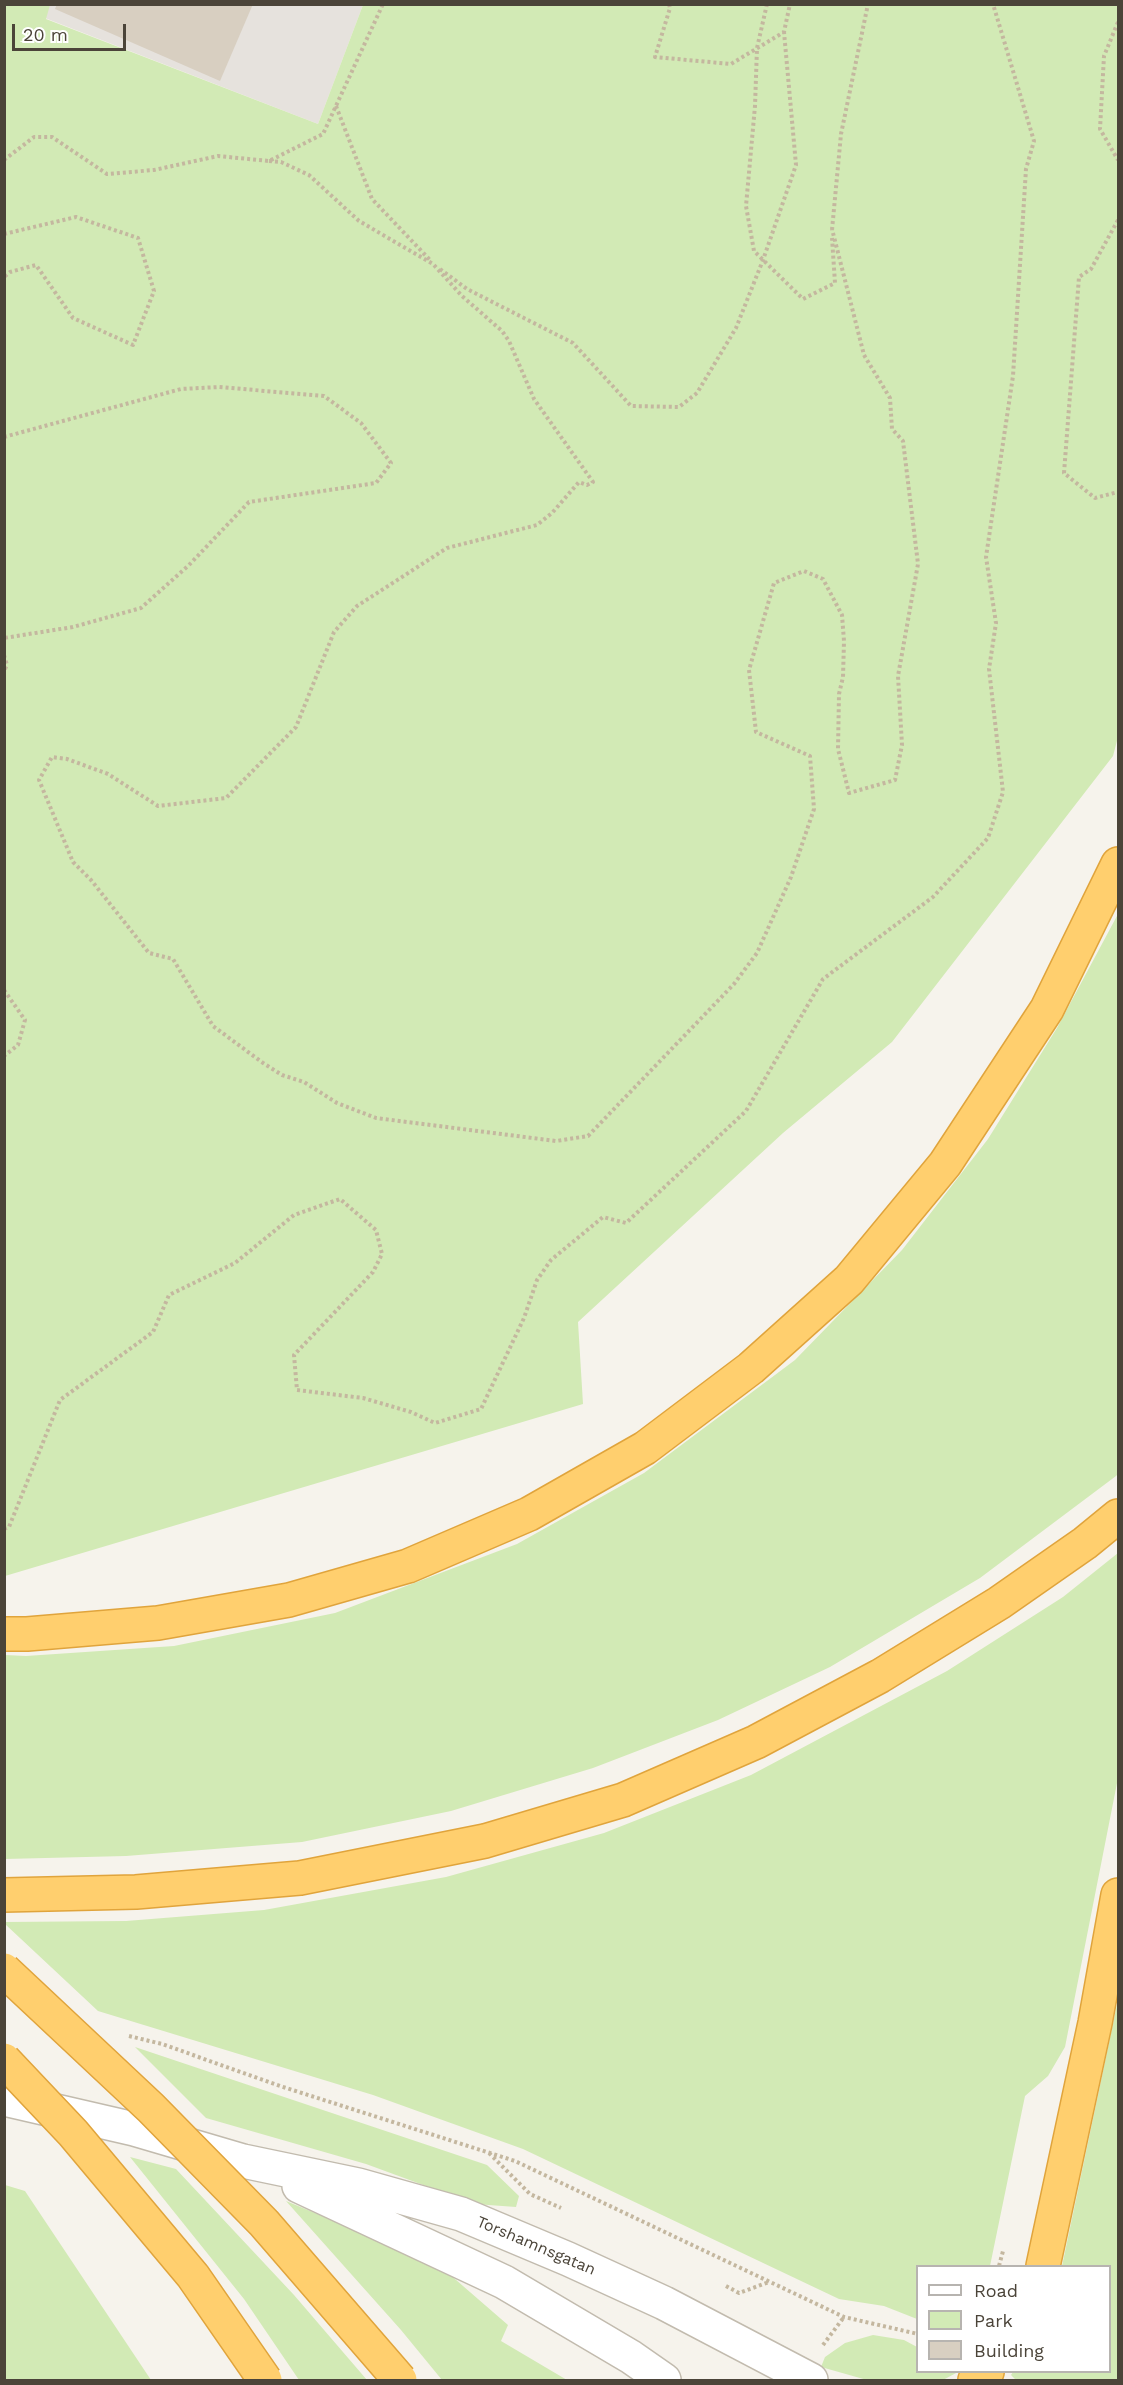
<!DOCTYPE html>
<html>
<head>
<meta charset="utf-8">
<style>
  body { margin:0 }
  #map { position:relative; width:1123px; height:2385px; overflow:hidden; background:#f6f3ec; font-family:"Work Sans",sans-serif }
  canvas { display:block }
  .frame { position:absolute; inset:0; border:6px solid #4b4439; pointer-events:none }
  .legend { position:absolute; left:916px; top:2265px; width:195px; height:108px; box-sizing:border-box; background:#fff; border:2px solid #b7b4b0; margin:0; padding:8px 10px; list-style:none; font-size:18px; color:#4b4439 }
  .legend li { display:flex; align-items:center; gap:12px; height:30px }
  .legend b { width:30px; border:2px solid #b7b4b0 }
  .scale { position:absolute; left:12px; top:24px; width:114px; height:27px; box-sizing:border-box; border:3px solid #4b4439; border-top:0; padding-left:8px; font-size:18px; line-height:21px; white-space:nowrap; color:#4b4439; -webkit-text-stroke:4px #fff; paint-order:stroke }
</style>
</head>
<body>
<div id="map">
<canvas width="1123" height="2385"></canvas>
<div class="frame"></div>
<ul class="legend">
<li><b style="height:8px;background:#fff"></b>Road</li>
<li><b style="height:16px;background:#d2eab5"></b>Park</li>
<li><b style="height:16px;background:#d8cfc1"></b>Building</li>
</ul>
<div class="scale">20 m</div>
</div>
<script>
const ctx = document.querySelector('canvas').getContext('2d');
ctx.lineJoin = 'round';
function paint(path, color) { ctx.fillStyle = color; ctx.fill(path, 'evenodd'); }
const toPath = rows => new Path2D(rows.map(r => 'M' + r).join(''));
function stroke(path, color, width, dash) { ctx.strokeStyle = color; ctx.lineWidth = width; ctx.lineCap = dash ? 'butt' : 'round'; ctx.setLineDash(dash || []); ctx.stroke(path); }
function drawText(font, color, halo, rows, align = 'center') {
  ctx.font = font + ' "Work Sans",sans-serif'; ctx.lineWidth = 6; ctx.setLineDash([]); ctx.textBaseline = 'middle'; ctx.strokeStyle = halo; ctx.fillStyle = color; for (const [text, x, y, turn = 0] of rows) {
    ctx.save(); ctx.translate(x, y); ctx.rotate((+turn || 0) * Math.PI / 180); ctx.textAlign = isNaN(turn) ? turn : align; if (halo) ctx.strokeText(text, 0, 0); ctx.fillText(text, 0, 0); ctx.restore();
  }
}
paint(toPath([
  [50,4,363,5,318,124,45,18]
]), '#e6e2dd');
paint(toPath([
  [5,4,50,5,46,19,318,124,363,5,1118,5,1118,737,1113,756,892,1042,783,1133,578,1322,583,1404,5,1576],
  [1118,914,1118,1474,1116,1476,980,1578,830,1667,718,1720,593,1768,451,1811,302,1842,126,1856,5,1859,5,1655,26,1656,174,1646,335,1613,517,1544,644,1473,795,1360,902,1250,988,1139,1057,1028],
  [1118,1553,1118,1778,1065,2047,1048,2076,1025,2096,990,2266,918,2266,917,2319,884,2306,839,2299,523,2149,373,2095,98,2011,5,1924,5,1922,126,1921,264,1910,446,1877,604,1833,751,1775,947,1671,1063,1597],
  [1118,2000,1118,2380,1016,2380,1011,2375,1013,2372,1110,2372,1110,2266,1062,2266],
  [135,2047,487,2165,519,2196,516,2207,475,2204,366,2164,206,2118],
  [130,2157,176,2169,294,2295,367,2380,299,2380,244,2299],
  [5,2185,25,2191,151,2380,5,2380],
  [286,2201,407,2251,448,2273,508,2325,501,2341,567,2380,442,2380,401,2330],
  [873,2335,904,2340,917,2347,918,2372,958,2372,943,2380,867,2380,821,2367,825,2357,845,2343]
]), '#d2eab5');
paint(toPath([
  [57,4,253,4,220,81,55,9]
]), '#d8cfc1');
const tertiary = toPath([
  [4,2099,134,2129,243,2161,358,2185,461,2214,568,2259,664,2303,811,2380],
  [299,2186,504,2282,631,2357,664,2380]
]);
const motorway = toPath([
  [4,1634,27,1634,158,1623,289,1600,408,1566,529,1514,645,1448,751,1368,849,1280,945,1164,1047,1009,1118,864],
  [4,1895,136,1892,300,1878,485,1841,623,1800,756,1742,880,1676,999,1603,1085,1543,1118,1516],
  [1043,2266,1095,2023,1118,1895],
  [975,2380,987,2372]
]);
stroke(tertiary, '#c2bbae', 36);
stroke(motorway, '#e0a43c', 36);
stroke(toPath([
  [669,4,670,8,655,57,731,64,784,32,790,4],
  [767,4,757,48,755,106,746,206,754,251,803,299,835,283,832,238],
  [1118,22,1104,56,1100,129,1118,160],
  [336,106,372,199,430,260],
  [4,160,34,137,52,137,107,174,154,170,218,156,269,161,323,134,383,4],
  [269,161,281,162,309,175,359,221,433,264,462,296,502,331,509,341,534,399,593,482,587,485,579,482,552,513,537,525,447,548,357,606,334,632,296,727,226,798,158,806,108,774,67,759,52,757,39,780,73,862,91,880,149,953,173,959,213,1026,263,1063,282,1075,304,1082,337,1103,376,1118,556,1141,588,1136,734,984,757,953,791,877,814,809,810,756,756,732,749,670,774,583,804,571,823,579,842,615,844,641,843,677,839,694,838,749,849,793,895,780,902,745,898,676,918,564,903,441,892,429,890,398,864,355,832,229],
  [1118,220,1091,269,1079,277,1064,473,1095,498,1118,492],
  [832,230,841,134,868,4],
  [4,234,76,217,138,238,154,291,133,345,73,318,36,265,10,272,4,277],
  [440,269,467,289,573,343,631,406,679,407,697,393,736,328,763,260,796,165,784,32],
  [4,437,181,389,219,387,324,396,361,423,391,463,376,483,249,502,189,565,141,608,73,627,4,638],
  [4,655,7,665,4,671],
  [4,990,25,1020,18,1045,4,1056],
  [4,1529,9,1527,60,1400,153,1332,169,1295,235,1263,294,1215,340,1199,376,1230,382,1254,373,1272,294,1355,297,1390,363,1398,411,1412,435,1423,481,1409,524,1318,537,1280,551,1260,603,1217,626,1223,746,1111,823,979,933,897,988,838,1003,792,989,669,996,623,986,557,1013,376,1026,169,1034,141,993,4],
  [129,2036,162,2044,280,2086,515,2161,844,2317,918,2334],
  [489,2153,530,2194,561,2208],
  [999,2266,1003,2251],
  [726,2286,739,2293,769,2282],
  [823,2345,844,2317]
]), '#c4b79f', 4, [3, 3]);
stroke(tertiary, '#fff', 33);
stroke(motorway, '#ffcf6e', 33);
const motorwayBridge = toPath([
  [4,1970,151,2108,264,2223,400,2380],
  [4,2060,73,2133,193,2276,265,2380]
]);
stroke(motorwayBridge, '#e0a43c', 36, []);
stroke(motorwayBridge, '#ffcf6e', 33);
drawText('16px', '#4b4439', '#fff', [
  ["Torshamnsgatan",536,2246,23]
]);
</script>
</body>
</html>
